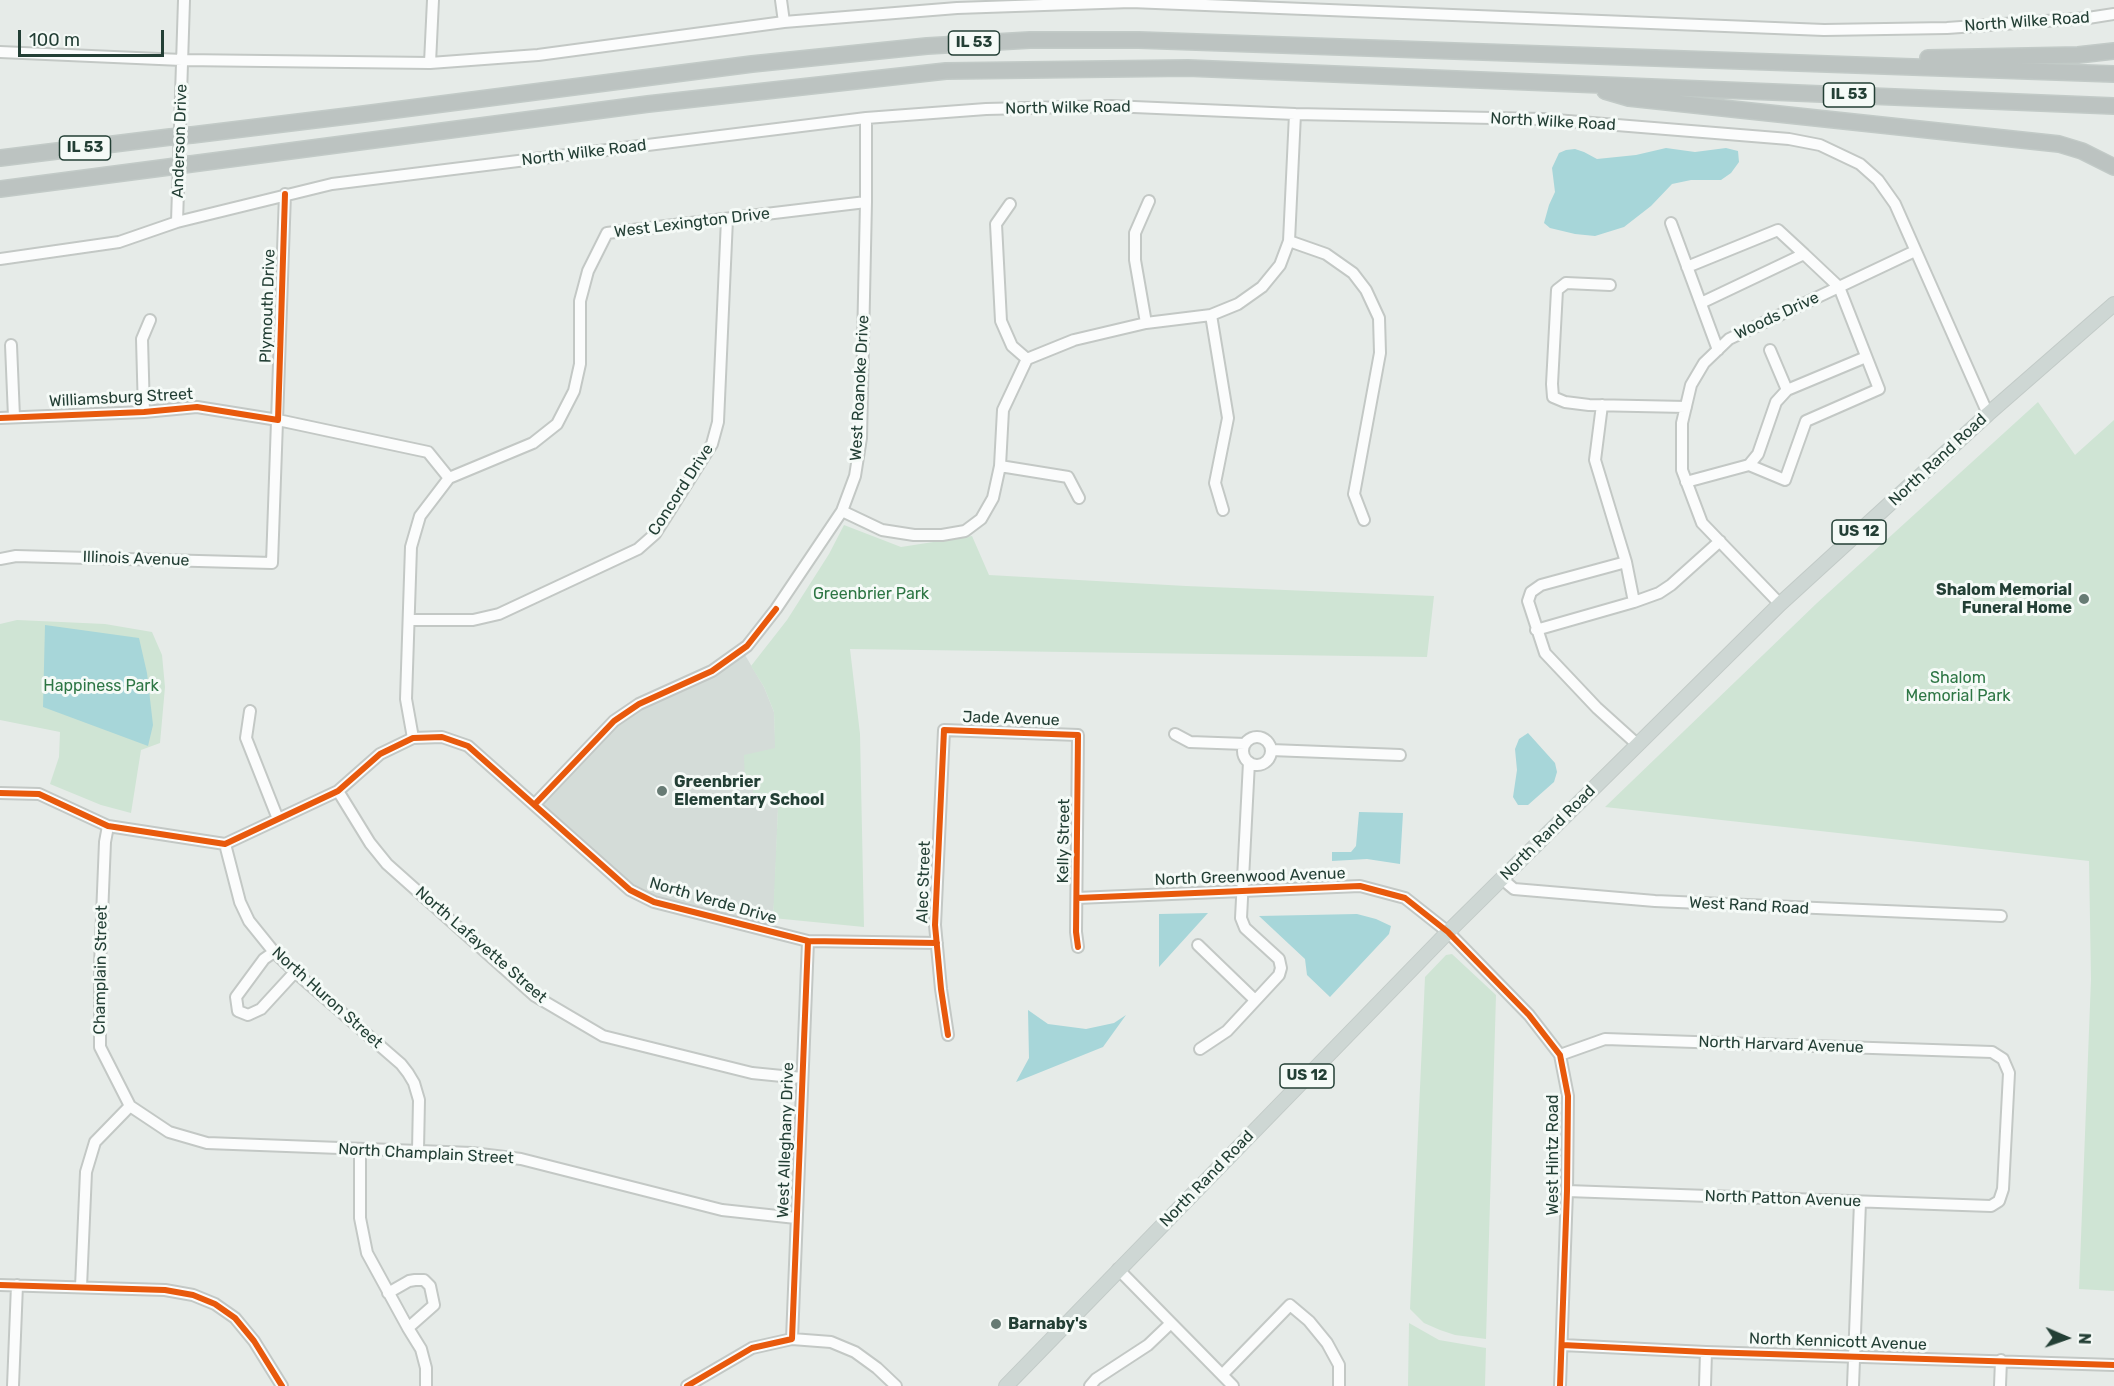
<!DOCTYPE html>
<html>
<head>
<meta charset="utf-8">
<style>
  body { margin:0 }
  #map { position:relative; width:2114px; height:1386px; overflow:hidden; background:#e6ebe8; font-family:Rubik,sans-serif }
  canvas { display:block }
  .north { position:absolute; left:2036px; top:1308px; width:60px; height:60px; -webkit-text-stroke:4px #f5faf7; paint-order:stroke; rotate:92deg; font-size:16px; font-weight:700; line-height:24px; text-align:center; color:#233f35 }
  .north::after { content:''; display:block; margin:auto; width:21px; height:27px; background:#233f35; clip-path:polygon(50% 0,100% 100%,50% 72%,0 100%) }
  .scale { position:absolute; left:18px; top:30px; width:146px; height:27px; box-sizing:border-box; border:3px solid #233f35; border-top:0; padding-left:8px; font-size:18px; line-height:21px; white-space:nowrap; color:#233f35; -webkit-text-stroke:4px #f5faf7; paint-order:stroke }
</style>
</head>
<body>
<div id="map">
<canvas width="2114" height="1386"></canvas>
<div class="north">N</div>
<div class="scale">100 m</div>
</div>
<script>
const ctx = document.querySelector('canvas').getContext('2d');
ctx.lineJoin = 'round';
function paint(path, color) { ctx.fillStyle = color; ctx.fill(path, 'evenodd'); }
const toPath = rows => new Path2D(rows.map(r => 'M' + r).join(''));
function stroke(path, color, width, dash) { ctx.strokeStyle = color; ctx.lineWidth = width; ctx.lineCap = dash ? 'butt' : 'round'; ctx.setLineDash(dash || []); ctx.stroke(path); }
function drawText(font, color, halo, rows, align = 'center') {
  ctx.font = font + ' Rubik,sans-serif'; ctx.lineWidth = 6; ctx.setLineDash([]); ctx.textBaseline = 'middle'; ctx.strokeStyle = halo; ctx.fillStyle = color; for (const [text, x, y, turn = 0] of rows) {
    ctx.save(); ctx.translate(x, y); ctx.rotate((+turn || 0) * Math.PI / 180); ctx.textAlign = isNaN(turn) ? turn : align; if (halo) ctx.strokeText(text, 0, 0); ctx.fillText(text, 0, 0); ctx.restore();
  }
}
paint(toPath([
  [742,650,764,687,774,712,778,808,775,888,773,918,762,930,630,890,535,804,614,721]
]), '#d4dcd8');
paint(toPath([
  [2038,402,2075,455,2114,420,2114,1291,2079,1289,2091,979,2089,861,1605,807,1817,603],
  [844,525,901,547,972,536,989,575,1186,586,1434,596,1427,657,850,649,860,734,864,927,773,918,778,808,753,794,753,784,745,785,744,755,775,748,774,712,764,687,751,666,787,620,829,554],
  [17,620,105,624,152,632,162,655,165,687,160,743,141,750,131,813,101,805,50,784,59,757,60,732,0,720,0,624],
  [1452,954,1496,995,1486,1339,1455,1335,1440,1330,1424,1323,1410,1309,1425,977,1446,955],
  [1409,1323,1439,1340,1486,1348,1485,1386,1408,1386]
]), '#cfe4d4');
paint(toPath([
  [1666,148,1695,152,1726,148,1738,151,1739,162,1731,173,1721,180,1691,180,1672,184,1651,206,1624,227,1595,236,1575,234,1550,228,1544,223,1549,205,1555,192,1552,168,1559,153,1566,150,1575,149,1584,152,1597,159,1636,155],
  [45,625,139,638,147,673,153,725,148,746,43,707],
  [1528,733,1555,763,1557,772,1554,782,1528,805,1518,805,1513,797,1517,770,1515,749,1519,739],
  [1359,812,1403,813,1400,864,1367,859,1332,861,1332,852,1351,852,1356,846],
  [1208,913,1159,967,1159,914],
  [1357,914,1376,919,1391,926,1389,934,1330,997,1307,975,1305,959,1259,916],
  [1028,1010,1048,1024,1086,1029,1114,1023,1126,1015,1103,1047,1016,1082,1029,1058]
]), '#a7d6d9');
const minor = toPath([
  [781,0,784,22],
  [0,52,182,60,430,63,538,55,784,22,957,8,1131,2,1824,30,1947,28,2088,18,2114,14],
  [430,63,433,0],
  [1010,204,996,224,1001,321,1012,346,1027,359],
  [177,222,184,0],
  [1671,223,1718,350],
  [1289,241,1326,254,1353,273,1366,290,1379,318,1380,353,1354,494,1364,520],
  [0,259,119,242,177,222,332,184,866,118,986,109,1111,106,1295,114,1543,119,1789,139,1820,145,1860,164,1878,180,1895,204,1988,414],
  [1687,267,1778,230,1804,254,1701,303],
  [1610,285,1566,283,1557,290,1552,384,1553,397,1565,402,1589,405,1686,407],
  [1211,315,1228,418,1215,483,1223,510],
  [1146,323,1135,260,1135,233,1149,201],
  [11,345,14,417],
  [1770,350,1787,390],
  [1602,405,1595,460,1626,562,1634,602],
  [144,412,142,339,150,320],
  [0,418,144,412,197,407,278,420,428,452,449,478],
  [1749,465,1758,454,1776,402,1787,390,1866,357],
  [1000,466,1068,477,1079,498],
  [1686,482,1749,465,1785,480,1806,421,1879,389,1839,287,1804,254],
  [842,511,882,530,914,535,942,535,965,531,981,519,993,498,1000,466,1003,410,1027,359,1074,340,1146,323,1211,315,1238,304,1262,287,1280,265,1289,241,1295,114],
  [0,559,16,556,272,563,285,194],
  [1626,562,1541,585,1531,592,1528,601,1545,653,1597,708,1638,745],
  [1780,604,1702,523,1682,470,1682,423,1691,385,1704,363,1729,339,1915,251],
  [410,620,473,620,499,614,638,549,655,534,712,444,718,422,727,219],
  [1536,630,1634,602,1659,593,1671,585,1720,541],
  [250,711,246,738,278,819],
  [1175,734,1190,742,1245,744],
  '1243 751a14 14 0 1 1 28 0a14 14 0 1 1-28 0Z',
  [413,738,406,699,411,547,420,516,449,478,533,443,557,424,574,391,580,364,580,301,588,271,607,233,866,202],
  [1271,750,1400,755],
  [338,791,370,843,387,864,535,996,603,1036,752,1073,802,1078],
  [0,793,39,794,108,826,225,844,338,791,380,754,413,738,442,737,468,746,630,890,654,902,808,941,937,943],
  [535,804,614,721,639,704,712,671,747,646,776,609,842,511,855,476,861,438,866,202,866,118],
  [108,826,105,842,100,965,100,1047,130,1106,169,1132,207,1143,472,1153,521,1159,722,1210,796,1218],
  [225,844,240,902,249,921,274,952,295,972,401,1064,408,1073,414,1083,419,1100,418,1150],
  [1502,879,1514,889,1655,901,2001,916],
  [1077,898,1360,886,1405,898,1448,932,1529,1015,1560,1055,1568,1096,1567,1191,1560,1386],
  [1198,945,1255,1000],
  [274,952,264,959,236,997,238,1011,248,1015,261,1009,295,972],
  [948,1035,941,989,935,925,944,730,1078,735,1076,932,1078,947],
  [1200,1049,1227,1031,1279,975,1281,968,1279,959,1245,928,1241,918,1249,762],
  [1560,1055,1605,1039,1992,1052,2003,1059,2009,1073,2003,1189,1999,1201,1991,1206,1567,1191],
  [360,1150,360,1218,367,1253,408,1328,421,1349,426,1368,426,1386],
  [1118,1269,1233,1386],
  [0,1285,165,1290,193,1295,215,1304,235,1318,254,1341,282,1386],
  [81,1287,86,1172,95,1142,130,1106],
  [388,1293,409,1281,415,1280,424,1280,430,1286,434,1305,408,1328],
  [792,1339,808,941],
  [1562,1345,1706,1352,2114,1365],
  [1222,1375,1290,1305,1309,1321,1327,1343,1339,1365,1339,1386],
  [13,1386,17,1285],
  [687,1386,752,1348,792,1339,831,1342,855,1352,877,1368,896,1386],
  [1090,1386,1096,1379,1148,1345,1171,1323],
  [1705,1386,1706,1352],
  [1853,1386,1860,1202],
  [2000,1386,2001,1360]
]);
const major = toPath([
  [1006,1386,1448,932,1780,604,1988,414,2114,304]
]);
const highway = toPath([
  [1928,58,2078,55,2114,51],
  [1605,91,1629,98,2059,144,2082,151,2114,167],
  [192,135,364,114,752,64,927,46,1030,40,1139,40,2114,74],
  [0,158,170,137],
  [191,164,648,104,946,71,1188,68,2114,106],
  [0,189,169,167]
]);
stroke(minor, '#c3c8c5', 14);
stroke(major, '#c2cac7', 16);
stroke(highway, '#c2cac7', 18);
stroke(minor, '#fbfcfc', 10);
stroke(major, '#ced7d4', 14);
stroke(highway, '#bcc3c1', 15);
const highwayBridge = toPath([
  [170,137,192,135],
  [169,167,191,164]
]);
stroke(highwayBridge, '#c2cac7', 18, []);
stroke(highwayBridge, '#bcc3c1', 15);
stroke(toPath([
  [0,418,144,412,197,407,278,420,285,194],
  [0,793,39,794,108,826,225,844,338,791,380,754,413,738,442,737,468,746,630,890,654,902,808,941,937,943],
  [535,804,614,721,639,704,712,671,747,646,776,609],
  [1077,898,1360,886,1405,898,1448,932,1529,1015,1560,1055,1568,1096,1567,1191,1560,1386],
  [948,1035,941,989,935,925,944,730,1078,735,1076,932,1078,947],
  [0,1285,165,1290,193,1295,215,1304,235,1318,254,1341,282,1386],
  [1562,1345,1706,1352,2114,1365],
  [687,1386,752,1348,792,1339,808,941]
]), '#e8590c', 6);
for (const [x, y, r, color] of [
  [2084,599,6,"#677b74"],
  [662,791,6,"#677b74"],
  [996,1324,6,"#677b74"]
]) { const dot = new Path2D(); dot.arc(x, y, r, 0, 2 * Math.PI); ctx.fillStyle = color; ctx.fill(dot); stroke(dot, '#f5faf7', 2); }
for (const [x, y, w] of [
  [974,43,51],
  [1849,95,51],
  [85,148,51],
  [1859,532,54],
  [1307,1076,54]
]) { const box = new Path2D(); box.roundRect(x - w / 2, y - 12, w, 24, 4.5); ctx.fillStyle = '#f5faf7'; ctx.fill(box); stroke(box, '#233f35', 1.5); }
drawText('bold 15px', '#233f35', null, [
  ["IL 53",974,43],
  ["IL 53",1849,95],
  ["IL 53",85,148],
  ["US 12",1859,532],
  ["US 12",1307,1076]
]);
drawText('16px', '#233f35', '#f5faf7', [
  ["North Wilke Road",2027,22,-4],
  ["North Wilke Road",1068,108,-1],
  ["North Wilke Road",1553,122,3],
  ["Anderson Drive",180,141,-88],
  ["North Wilke Road",584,153,-7],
  ["West Lexington Drive",692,223,-7],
  ["Plymouth Drive",268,306,-88],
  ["Woods Drive",1777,316,-25],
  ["West Roanoke Drive",860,388,-87],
  ["Williamsburg Street",121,398,-3],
  ["North Rand Road",1938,460,-43],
  ["Concord Drive",681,490,-57],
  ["Illinois Avenue",136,559,2],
  ["Jade Avenue",1011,719,2],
  ["North Rand Road",1548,833,-45],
  ["Kelly Street",1064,841,-89],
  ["North Greenwood Avenue",1250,877,-2],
  ["Alec Street",924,882,-88],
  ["North Verde Drive",713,901,16],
  ["West Rand Road",1749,906,3],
  ["North Lafayette Street",481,945,41],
  ["Champlain Street",101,970,-89],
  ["North Huron Street",327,998,42],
  ["North Harvard Avenue",1781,1045,2],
  ["West Alleghany Drive",786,1140,-88],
  ["North Champlain Street",426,1154,3],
  ["West Hintz Road",1553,1155,-90],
  ["North Rand Road",1207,1179,-46],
  ["North Patton Avenue",1783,1199,2],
  ["North Kennicott Avenue",1838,1342,2]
]);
drawText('bold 16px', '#233f35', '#f5faf7', [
  ["Shalom Memorial",2072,590,"right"],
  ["Funeral Home",2072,608,"right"],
  ["Greenbrier",674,782],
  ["Elementary School",674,800],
  ["Barnaby's",1008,1324]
], 'left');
drawText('16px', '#2d7644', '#f5faf7', [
  ["Greenbrier Park",871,594],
  ["Shalom",1958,678],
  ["Memorial Park",1958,696],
  ["Happiness Park",101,686]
]);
</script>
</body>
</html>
